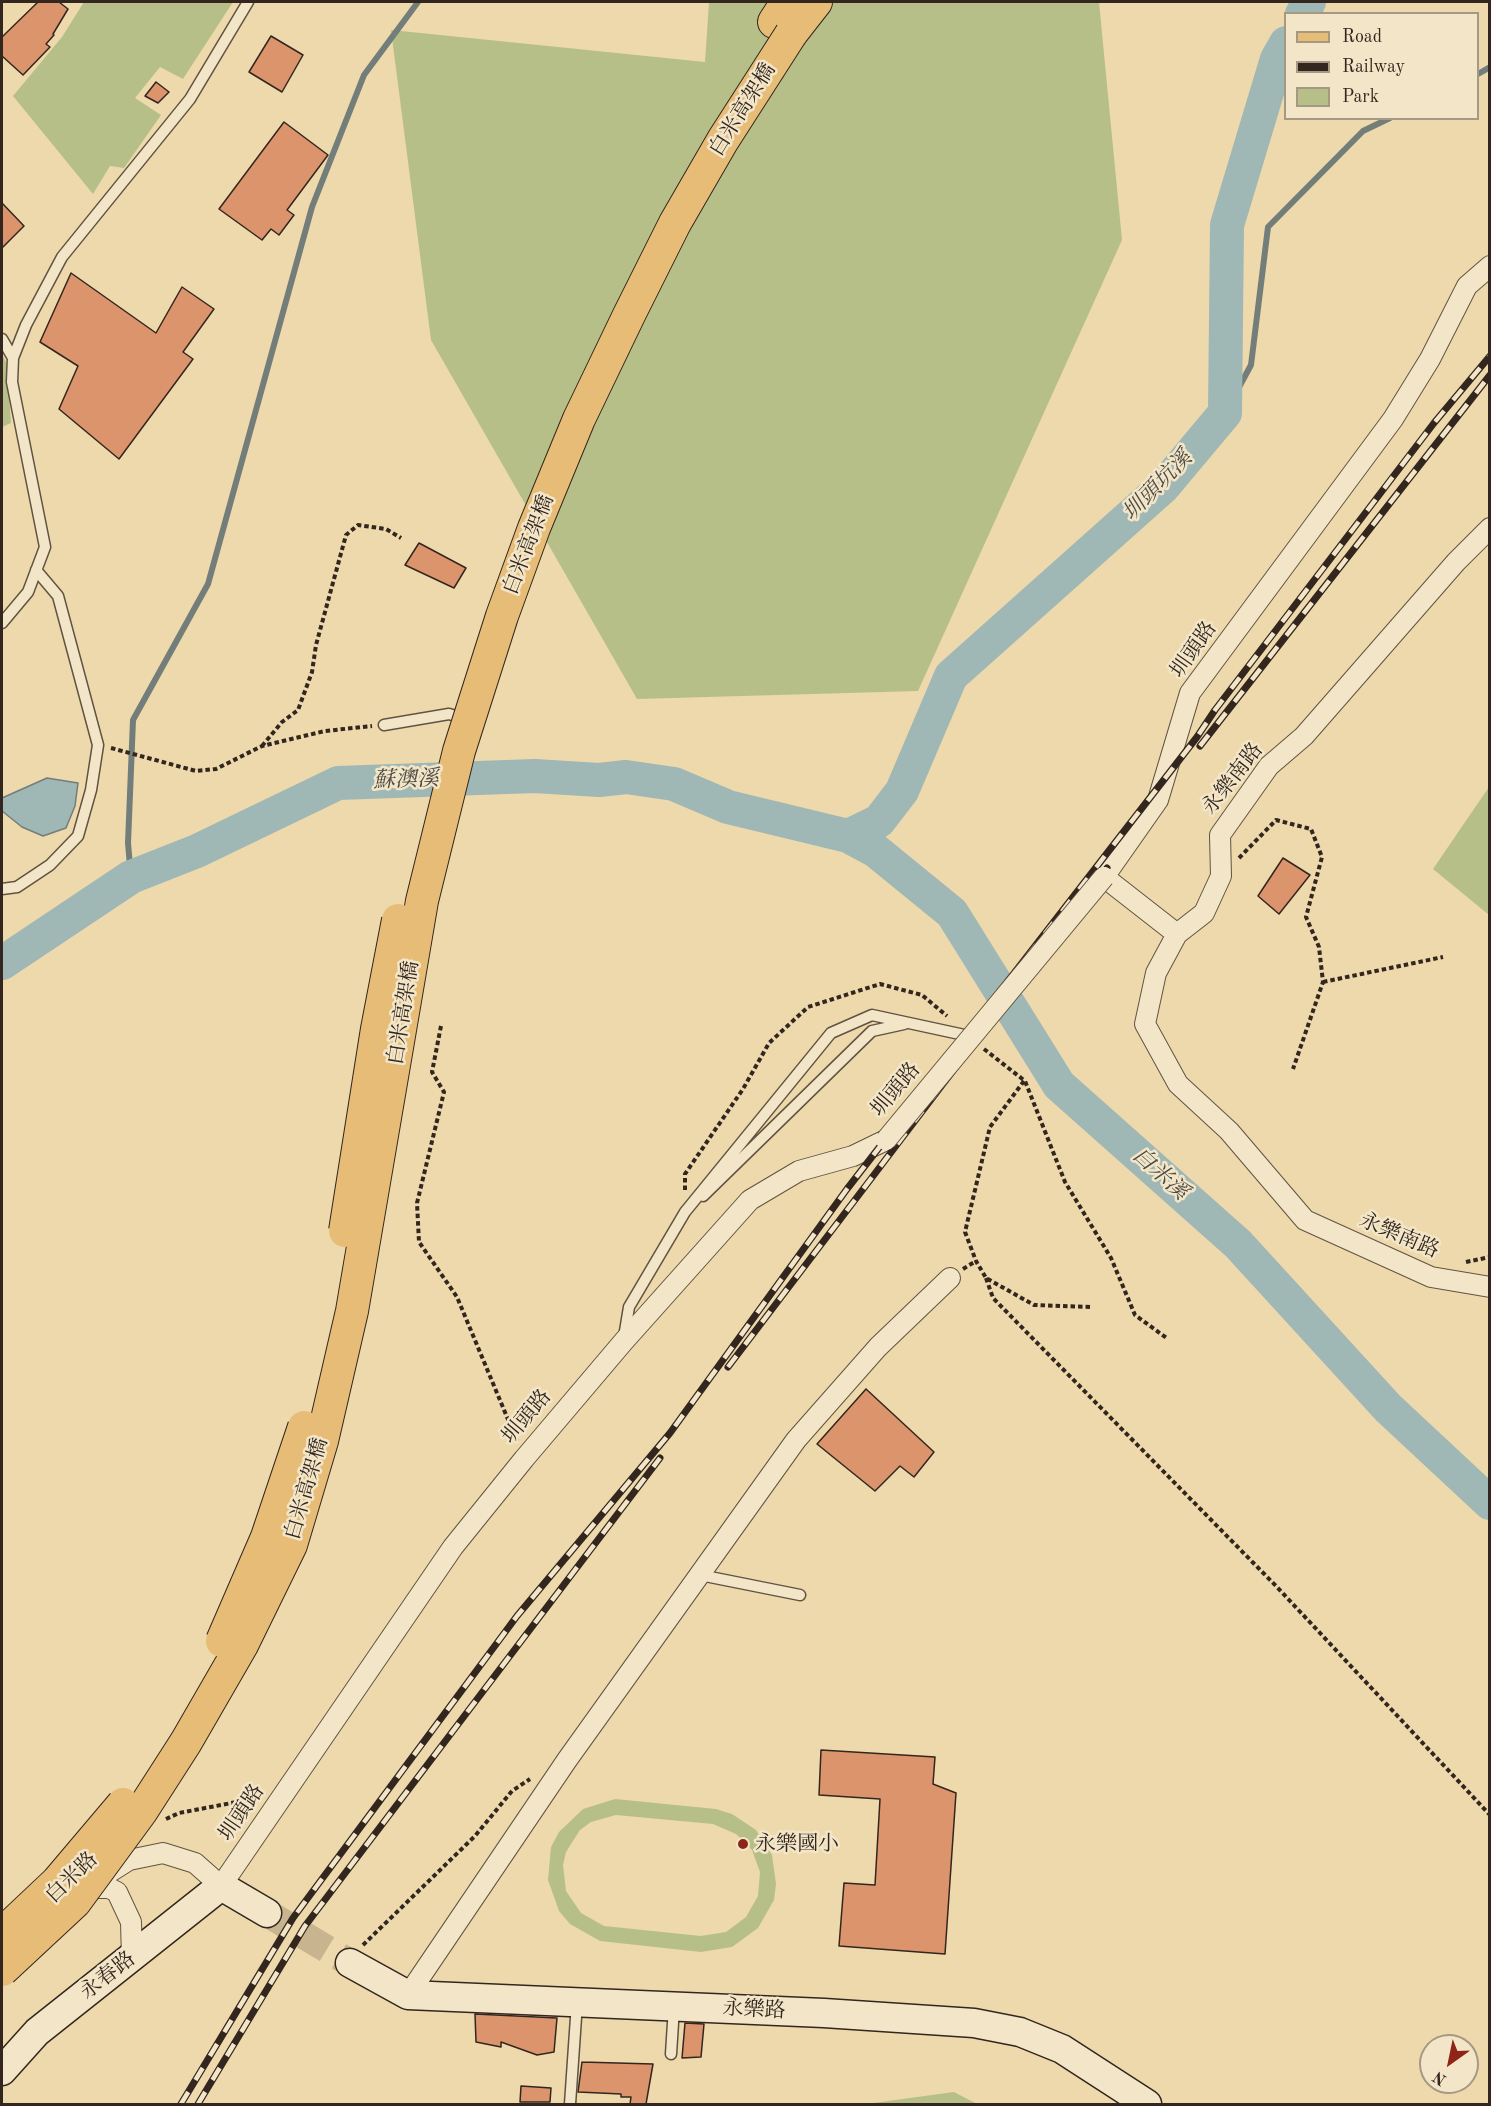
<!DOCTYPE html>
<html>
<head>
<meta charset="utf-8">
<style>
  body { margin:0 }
  #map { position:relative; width:1491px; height:2106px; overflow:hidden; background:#edd9ab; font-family:"Old Standard TT",serif }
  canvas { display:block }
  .frame { position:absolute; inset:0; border:3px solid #32261f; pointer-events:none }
  .legend { position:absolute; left:1284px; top:12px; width:195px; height:108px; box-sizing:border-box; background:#f3e6c8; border:2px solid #a69984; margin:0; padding:8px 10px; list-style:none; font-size:18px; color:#32261f }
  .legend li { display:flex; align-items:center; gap:12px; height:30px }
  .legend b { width:30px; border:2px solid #a69984 }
  .north { position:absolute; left:1419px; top:2034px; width:60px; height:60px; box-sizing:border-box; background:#f3e6c8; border:2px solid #a69984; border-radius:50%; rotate:213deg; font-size:16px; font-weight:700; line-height:24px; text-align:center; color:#32261f }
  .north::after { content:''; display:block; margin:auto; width:21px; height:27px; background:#8f2418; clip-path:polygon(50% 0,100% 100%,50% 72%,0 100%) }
</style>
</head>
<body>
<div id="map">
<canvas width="1491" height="2106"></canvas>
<div class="frame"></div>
<ul class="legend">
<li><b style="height:8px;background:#e6bc76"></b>Road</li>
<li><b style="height:8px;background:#32261f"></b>Railway</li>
<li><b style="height:16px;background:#b7bf89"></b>Park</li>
</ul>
<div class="north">N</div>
</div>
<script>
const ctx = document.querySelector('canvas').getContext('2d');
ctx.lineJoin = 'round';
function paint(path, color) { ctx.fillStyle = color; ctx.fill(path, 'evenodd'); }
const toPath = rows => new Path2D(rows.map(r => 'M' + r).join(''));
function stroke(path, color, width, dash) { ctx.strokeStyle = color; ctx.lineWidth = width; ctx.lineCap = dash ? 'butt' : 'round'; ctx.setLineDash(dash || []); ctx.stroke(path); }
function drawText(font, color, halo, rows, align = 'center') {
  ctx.font = font + ' "Old Standard TT","Noto Serif TC",serif'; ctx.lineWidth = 5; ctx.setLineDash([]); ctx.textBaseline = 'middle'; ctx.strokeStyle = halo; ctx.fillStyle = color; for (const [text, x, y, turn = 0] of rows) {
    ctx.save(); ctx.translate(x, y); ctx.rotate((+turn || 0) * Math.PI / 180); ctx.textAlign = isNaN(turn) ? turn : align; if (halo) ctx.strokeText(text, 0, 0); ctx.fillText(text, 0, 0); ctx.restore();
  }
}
paint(toPath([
  [84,2,233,2,183,79,160,67,135,98,161,115,124,168,110,166,93,194,13,96,62,37],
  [709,2,1099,2,1122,240,918,691,637,699,431,340,391,30,705,62],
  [2,354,7,364,11,423,2,427],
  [1489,787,1489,915,1433,869],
  [615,1799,716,1809,732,1814,756,1830,772,1855,776,1884,774,1900,758,1928,732,1947,701,1952,600,1941,570,1924,559,1911,548,1880,551,1847,559,1832,583,1809],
  [616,1815,713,1824,736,1834,752,1850,760,1872,758,1896,746,1917,726,1932,701,1936,604,1926,581,1913,566,1891,563,1865,566,1852,580,1830,591,1822],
  [954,2092,977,2104,866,2104]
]), '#b7bf89');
const water = toPath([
  [47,778,78,783,75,806,66,828,43,836,22,827,2,811,2,798,47,778]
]);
paint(water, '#9fb7b5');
stroke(water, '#737d79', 1.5);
stroke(toPath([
  [1478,74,1490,67],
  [1225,413,1251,365,1268,227,1363,131,1390,118],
  [131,877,128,843,133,720,208,584,312,207,364,75,418,2]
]), '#737d79', 6);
stroke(toPath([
  [1302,14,1309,2],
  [848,836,879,821,902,791,951,676,1163,487,1225,413,1227,225,1277,59,1286,43],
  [2,963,131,877,197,851,338,783,535,776,599,780,626,777,674,784,728,807,848,836,876,851,952,913,1059,1085,1238,1244,1388,1408,1490,1503]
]), '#9fb7b5', 34);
const building = toPath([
  [38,2,59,2,68,9,53,34,54,35,46,44,50,47,23,75,2,56,2,37,38,2],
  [271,36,303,55,282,92,249,72,271,36],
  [156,82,169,92,158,103,145,96,156,82],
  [284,122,328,155,287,210,294,215,279,235,271,229,262,240,219,209,284,122],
  [2,203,24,226,2,248,2,203],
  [71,273,156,333,182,287,214,309,183,352,193,359,119,459,59,409,78,366,40,342,71,273],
  [419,543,466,568,454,588,405,565,419,543],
  [1283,858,1310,875,1279,914,1258,896,1283,858],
  [866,1389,934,1452,914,1477,900,1466,875,1491,817,1444,866,1389],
  [821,1750,935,1757,933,1784,956,1793,945,1954,839,1946,844,1883,875,1885,880,1799,819,1795,821,1750],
  [475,2014,557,2018,554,2052,537,2055,501,2042,501,2047,476,2042,475,2014],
  [685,2023,704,2024,701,2057,682,2058,685,2023],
  [582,2062,653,2064,646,2104,630,2104,631,2097,621,2097,621,2094,578,2092,582,2062],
  [521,2086,551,2088,550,2102,520,2102,521,2086]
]);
paint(building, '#dc946d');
stroke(building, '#32261f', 1.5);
stroke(toPath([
  [267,1913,350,1963]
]), '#c8b58f', 28, [28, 14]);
const lane = toPath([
  [2,339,13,358],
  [2,623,28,592,45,547,12,382,13,358,26,325,62,257,190,99,248,2],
  [384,725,449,714,466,719],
  [2,889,17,887,50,865,78,836,91,790,98,745,58,596,36,570],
  [703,1196,872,1031,904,1024],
  [624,1337,629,1307,685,1212,831,1033,872,1015,969,1036],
  [700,1575,800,1595],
  [671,2054,674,2007],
  [570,2104,577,2003]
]);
const street = toPath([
  [1490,528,1456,562,1304,736,1269,766,1220,835,1221,876,1204,913,1177,934,1156,973,1145,1024,1178,1084,1229,1131,1305,1220,1431,1277,1490,1287],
  [1177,934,1104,877,1158,800,1190,693,1393,419,1430,359,1467,286,1490,266],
  [102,1877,129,1860,163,1853,195,1863,221,1886,453,1547,524,1459,624,1341,750,1200,799,1171,853,1156,886,1140],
  [93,1888,109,1888,117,1892,131,1922,132,1959],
  [408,1995,567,1760,796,1440,878,1347,950,1278]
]);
const secondary = toPath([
  [350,1963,408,1995,824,2013,974,2023,1020,2032,1062,2049,1147,2104],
  [2,2071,37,2032,221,1886,267,1913]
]);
const primary = toPath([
  [774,22,787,2],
  [791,34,816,2]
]);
stroke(lane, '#615342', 13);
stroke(street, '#615342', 22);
stroke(secondary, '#32261f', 31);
stroke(primary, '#32261f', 34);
stroke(toPath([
  [262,746,282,722,298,710,312,672,316,645,346,535,358,525,386,529,401,538],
  [111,748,196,771,216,769,262,746,325,731,372,726],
  [1239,858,1276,820,1311,829,1322,857,1306,917,1319,947,1323,982,1293,1069],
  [1323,982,1443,957],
  [441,1026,432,1072,444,1092,417,1203,419,1242,457,1297,517,1441],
  [984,1049,1025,1081,1065,1182,1111,1258,1135,1315,1168,1339],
  [1024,1081,990,1127,965,1232,976,1261,986,1278,1034,1305,1093,1307],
  [685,1190,685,1174,743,1089,769,1043,808,1007,880,984,922,995,947,1016],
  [1466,1262,1490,1257],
  [963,1269,976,1261],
  [986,1278,993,1298,1277,1587,1490,1815],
  [166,1819,179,1813,258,1798],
  [363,1945,475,1836,512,1791,530,1779]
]), '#32261f', 4, [4.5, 3]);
stroke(lane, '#f3e6c8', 10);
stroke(street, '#f3e6c8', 20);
stroke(secondary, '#f3e6c8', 28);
stroke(primary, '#e6bc76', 32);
const rail = toPath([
  [1200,746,1490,375],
  [728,1367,1107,868],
  [181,2104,293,1918,517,1616,670,1433,847,1189,1197,737,1215,710,1434,423,1490,356],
  [198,2104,305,1926,660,1458]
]);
stroke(rail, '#32261f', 7);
stroke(rail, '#f3e6c8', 4.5, [14]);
const streetBridge = toPath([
  [886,1140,1104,877]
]);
const primaryBridge = toPath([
  [345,1231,377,1029,398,920],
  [222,1641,267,1537,304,1427],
  [2,1934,57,1882,123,1804],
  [2,1970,75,1902,141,1812,186,1742,242,1645,291,1545,322,1441,352,1311,422,901,459,751,502,616,534,528,579,419,629,315,675,223,723,140,791,34]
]);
stroke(streetBridge, '#615342', 22, []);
stroke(primaryBridge, '#32261f', 34, []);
stroke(streetBridge, '#f3e6c8', 20);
stroke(primaryBridge, '#e6bc76', 32);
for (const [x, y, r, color] of [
  [743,1844,6,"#8f2418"]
]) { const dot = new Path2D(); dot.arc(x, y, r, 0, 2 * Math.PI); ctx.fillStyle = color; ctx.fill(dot); stroke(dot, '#f3e6c8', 2); }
drawText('21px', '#32261f', '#f3e6c8', [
  ["白米高架橋",743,110,-58],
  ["白米高架橋",529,545,-69],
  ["圳頭路",1194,650,-55],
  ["永樂南路",1233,779,-52],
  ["白米高架橋",404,1013,-81],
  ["圳頭路",896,1090,-50],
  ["永樂南路",1399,1236,23],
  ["圳頭路",527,1417,-50],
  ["白米高架橋",307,1489,-74],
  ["圳頭路",242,1813,-56],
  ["白米路",72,1878,-44],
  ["永春路",108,1976,-38],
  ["永樂路",754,2010,3]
]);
drawText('21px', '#32261f', '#f3e6c8', [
  ["永樂國小",755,1844]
], 'left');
drawText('italic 22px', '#4d4a44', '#f3e6c8', [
  ["圳頭坑溪",1158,486,-46],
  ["蘇澳溪",406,780,-2],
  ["白米溪",1160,1174,42]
]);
</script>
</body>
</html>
